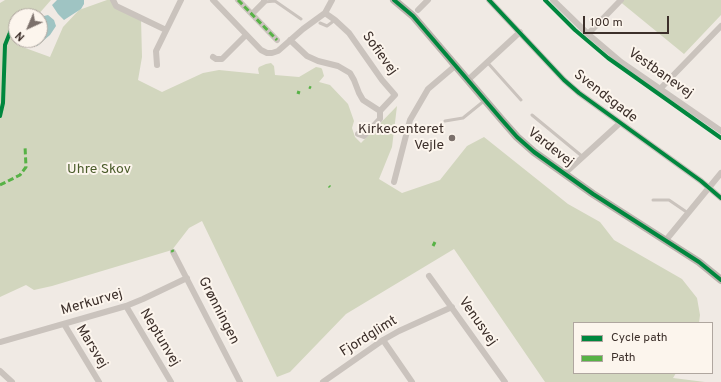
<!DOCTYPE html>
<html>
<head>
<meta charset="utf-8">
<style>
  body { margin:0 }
  #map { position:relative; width:721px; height:382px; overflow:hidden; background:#f0eae4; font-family:Overpass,sans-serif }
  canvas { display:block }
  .legend { position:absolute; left:573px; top:322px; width:140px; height:52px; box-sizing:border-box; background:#fcf5ed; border:1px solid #afa69f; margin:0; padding:5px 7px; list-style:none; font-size:12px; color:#3c2f2a }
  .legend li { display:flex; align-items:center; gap:8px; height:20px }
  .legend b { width:20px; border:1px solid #afa69f }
  .north { position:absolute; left:8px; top:8px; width:40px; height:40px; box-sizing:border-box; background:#fcf5ed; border:1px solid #afa69f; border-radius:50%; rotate:224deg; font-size:11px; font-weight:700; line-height:16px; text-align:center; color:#3c2f2a }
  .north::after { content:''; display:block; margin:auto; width:14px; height:18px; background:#7b706b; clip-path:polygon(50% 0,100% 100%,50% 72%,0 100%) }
  .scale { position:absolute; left:583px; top:16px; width:86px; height:18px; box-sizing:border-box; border:2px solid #3c2f2a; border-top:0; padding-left:5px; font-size:12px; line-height:14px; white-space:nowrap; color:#3c2f2a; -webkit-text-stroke:3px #fcf5ed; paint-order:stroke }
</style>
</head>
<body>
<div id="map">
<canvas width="721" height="382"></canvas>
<ul class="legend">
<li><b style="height:5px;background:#00873e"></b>Cycle path</li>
<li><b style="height:5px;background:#57b246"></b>Path</li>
</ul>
<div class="north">N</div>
<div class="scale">100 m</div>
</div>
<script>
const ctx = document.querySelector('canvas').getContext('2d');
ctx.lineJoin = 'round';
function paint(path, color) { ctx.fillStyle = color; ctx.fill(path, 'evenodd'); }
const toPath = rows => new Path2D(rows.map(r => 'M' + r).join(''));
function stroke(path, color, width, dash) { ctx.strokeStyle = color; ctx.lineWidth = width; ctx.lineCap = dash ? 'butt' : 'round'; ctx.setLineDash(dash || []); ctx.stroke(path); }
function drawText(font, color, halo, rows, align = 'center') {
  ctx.font = font + ' Overpass,sans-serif'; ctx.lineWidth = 4; ctx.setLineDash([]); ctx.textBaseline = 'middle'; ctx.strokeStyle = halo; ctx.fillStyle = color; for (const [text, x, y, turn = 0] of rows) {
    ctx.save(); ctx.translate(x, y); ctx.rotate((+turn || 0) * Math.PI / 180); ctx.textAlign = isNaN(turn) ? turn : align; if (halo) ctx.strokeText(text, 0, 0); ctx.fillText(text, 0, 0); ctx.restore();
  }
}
paint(toPath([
  [5,0,51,0,37,16,16,16,16,40,19,40,17,45,50,57,63,27,79,10,107,0,113,0,116,7,141,18,142,57,138,80,162,92,203,73,219,70,259,74,258,69,259,67,266,64,271,63,274,66,275,75,299,77,316,67,321,68,322,69,324,76,319,82,330,85,348,104,354,121,352,128,355,137,361,143,397,106,392,147,379,179,402,193,440,180,467,146,484,137,568,204,600,222,614,240,682,279,697,298,700,315,699,323,574,323,574,373,676,373,673,378,705,382,545,382,454,249,346,314,290,372,277,377,202,221,189,228,172,250,52,286,34,290,26,285,0,297,0,3],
  [618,0,721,0,721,15,684,54]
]), '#d2d6be');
paint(toPath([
  [57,0,84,0,84,4,81,9,64,20,58,14,52,5],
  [48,15,54,20,56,26,50,35,37,46,33,46,26,40,40,40,40,17]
]), '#9fc4c3');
stroke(toPath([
  [264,2,275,1,301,19],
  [320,23,327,26,335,20],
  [487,62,521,100],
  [532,115,583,157],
  [445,121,463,118,484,101],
  [653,200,669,200,688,213]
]), '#cac3bd', 3);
stroke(toPath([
  [113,0,116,6,166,30],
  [213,0,261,50,267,53,272,53,278,51,303,29,325,13,332,0],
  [238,0,277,40],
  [489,0,564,80,579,93,701,181,721,198],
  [553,0,588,34,621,62,721,131],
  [418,10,428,0],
  [325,13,335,20,349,33,382,80,395,95,380,111,380,119,364,136,358,134],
  [252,14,264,2,264,0],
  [588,34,621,0],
  [290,40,307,56,318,61,338,66,350,73,354,80,359,93,363,100,380,111],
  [213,57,216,59,222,59,246,35],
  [157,65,156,51,181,0],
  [468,80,520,32],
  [660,89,721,26],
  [564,174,620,123],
  [394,182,410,120,428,89,455,66],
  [666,240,721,173],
  [173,252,240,382],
  [429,276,505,382],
  [126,306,171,382],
  [64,324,99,382],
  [383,340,412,382],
  [0,342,126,306,143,299,187,278],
  [0,371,12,382],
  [323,382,383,340,399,331,452,307]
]), '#cac3bd', 6);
stroke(toPath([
  [394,0,413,16,502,120,517,137,534,152,593,194,699,262,721,280]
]), '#bab3ad', 8);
stroke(toPath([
  [238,0,277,40],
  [309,87,311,88],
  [297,92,300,93],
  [0,185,20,175,26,167,25,146],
  [329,186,330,187],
  [433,246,435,242],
  [172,250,173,252]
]), '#57b246', 3, [6, 3]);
stroke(toPath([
  [394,0,413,16,502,120,517,137,534,152,593,194,699,262,721,280],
  [489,0,564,80,579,93,701,181,721,198],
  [545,0,575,30,608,58,721,138],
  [0,116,3,103,5,45,11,30,16,24]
]), '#00873e', 4);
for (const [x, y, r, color] of [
  [452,138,4,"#7b706b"]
]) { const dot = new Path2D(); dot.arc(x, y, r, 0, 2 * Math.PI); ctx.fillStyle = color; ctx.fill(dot); stroke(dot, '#fcf5ed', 1.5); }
drawText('14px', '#3c2f2a', '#fcf5ed', [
  ["Sofievej",379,54,54],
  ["Vestbanevej",660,74,35],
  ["Svendsgade",605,97,38],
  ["Vardevej",550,148,38],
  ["Merkurvej",92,303,-16],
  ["Grønningen",218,311,63],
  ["Venusvej",477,322,55],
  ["Fjordglimt",369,337,-32],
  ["Neptunvej",159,338,59],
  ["Marsvej",91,347,59]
]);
drawText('14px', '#3c2f2a', '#fcf5ed', [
  ["Kirkecenteret",444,130],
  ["Vejle",444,146]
], 'right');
drawText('14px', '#4b5c2b', '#fcf5ed', [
  ["Uhre Skov",99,170]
]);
</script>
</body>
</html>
